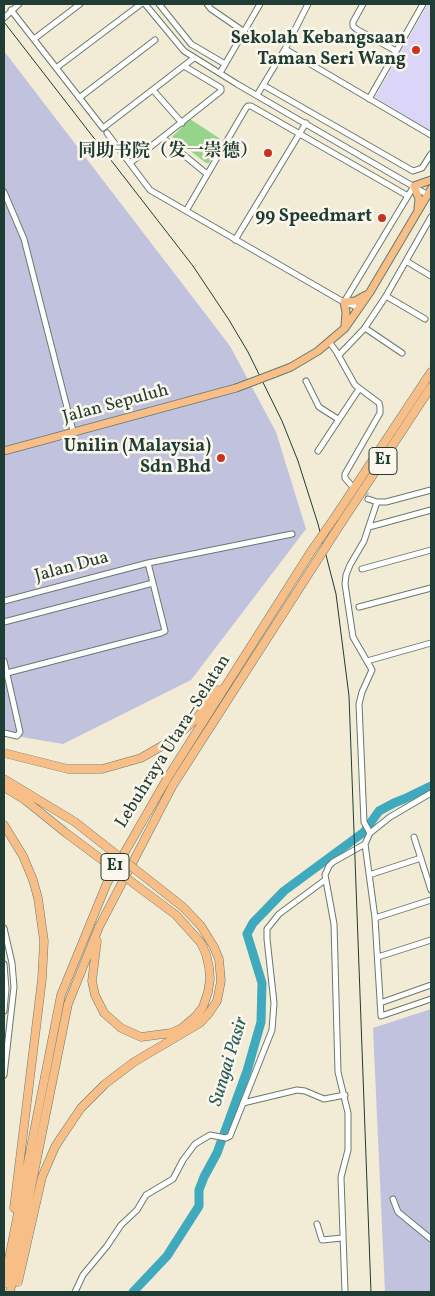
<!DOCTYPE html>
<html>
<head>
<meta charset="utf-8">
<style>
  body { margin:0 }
  #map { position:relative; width:435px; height:1296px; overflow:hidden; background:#f2ebd5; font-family:Vollkorn,serif }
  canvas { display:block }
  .frame { position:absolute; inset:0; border:5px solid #1f3d34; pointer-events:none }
</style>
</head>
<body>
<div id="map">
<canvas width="435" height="1296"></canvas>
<div class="frame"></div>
</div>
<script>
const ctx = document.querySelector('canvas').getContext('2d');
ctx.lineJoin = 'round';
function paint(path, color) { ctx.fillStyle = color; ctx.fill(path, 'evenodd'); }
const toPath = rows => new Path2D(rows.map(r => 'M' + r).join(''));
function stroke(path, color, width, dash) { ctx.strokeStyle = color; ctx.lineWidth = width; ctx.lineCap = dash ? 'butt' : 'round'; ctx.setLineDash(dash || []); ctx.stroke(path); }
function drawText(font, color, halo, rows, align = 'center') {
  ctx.font = font + ' Vollkorn,"Noto Serif SC",serif'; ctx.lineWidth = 5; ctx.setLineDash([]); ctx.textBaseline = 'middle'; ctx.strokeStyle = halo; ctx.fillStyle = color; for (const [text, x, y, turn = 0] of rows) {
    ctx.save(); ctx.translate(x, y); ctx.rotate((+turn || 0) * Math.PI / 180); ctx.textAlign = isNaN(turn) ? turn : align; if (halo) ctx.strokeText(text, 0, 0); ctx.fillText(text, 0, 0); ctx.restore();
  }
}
paint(toPath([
  [428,4,431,4,431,132,375,97]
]), '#dbd6f7');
paint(toPath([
  [4,51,230,346,276,432,306,529,191,680,63,744,4,734],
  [431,1009,431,1292,385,1292,373,1028]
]), '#c1c2dd');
paint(toPath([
  [190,119,222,140,209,163,206,163,172,137]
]), '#95d48b');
stroke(toPath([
  [133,1292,167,1256,199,1206,199,1190,204,1177,217,1153,247,1071,261,1022,262,983,247,934,253,923,284,891,364,832,379,811,394,803,404,799,431,786]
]), '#3faabe', 9);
stroke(toPath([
  [352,483,370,497]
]), '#c8c8b5', 5, [5, 2.5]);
const minor = toPath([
  [145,4,184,51,237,84,428,195],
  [159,4,191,44,225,64],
  [207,4,211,9,243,31],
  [363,4,353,22,353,26,356,29,396,51],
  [11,10,103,128,194,58],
  [4,18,19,4],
  [34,39,80,4],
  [285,49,431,135],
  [56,68,141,4],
  [220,73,260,4],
  [263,85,413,171,422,168,431,154],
  [153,90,182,123],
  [257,95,285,49,308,4],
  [79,98,155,40],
  [369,99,423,4],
  [107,133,150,190,347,304,352,305,358,308],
  [163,138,207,174],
  [130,163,221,91,221,88,184,66],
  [4,192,24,239,73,431],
  [186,211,246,108,248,106,251,106,408,196],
  [235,240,306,123],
  [406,261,431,276],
  [386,296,425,319],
  [344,302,414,186],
  [365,328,402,353],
  [330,343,336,351,355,385,379,403,380,407,380,413,345,474,345,478,351,485],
  [339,355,364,329,386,296,431,217],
  [306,381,319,407,338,419],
  [318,451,359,389],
  [368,499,377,502,386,502,431,490],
  [377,502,364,541,350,565,346,575,345,584,353,637,372,670,362,692,359,704,364,822,370,833,365,844,375,918,381,1016,431,999],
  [369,527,431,510],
  [362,569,431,550],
  [4,601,148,563,292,534],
  [359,607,431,588],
  [4,622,153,583],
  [4,661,20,732,17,736,4,733],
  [367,661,431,643],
  [7,673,161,633,165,631,148,563],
  [370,833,390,817,431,793],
  [414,837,431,890],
  [369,875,421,858],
  [375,918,431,900],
  [4,928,12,963,14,987,4,1075],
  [378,957,431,940],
  [4,964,6,989,4,1011],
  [380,1003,431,985],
  [243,1103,297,1090,305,1091,324,1099,345,1095],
  [393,1199,398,1212,431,1239],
  [317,1224,322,1240,342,1238],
  [75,1292,83,1275,107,1246,121,1225,137,1210,146,1195,173,1179,183,1160,195,1144,210,1135,226,1138,230,1136,272,1030,274,1003,267,939,267,929,279,914,325,880],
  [345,1292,341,1177,348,1150,348,1113,338,1072,334,924,325,875,329,866,333,862,365,844]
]);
const major = toPath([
  [418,208,419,199,414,186,431,180],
  [345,325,346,312,344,302,355,301,366,295],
  [273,374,291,367,318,351,345,328,370,292,431,189],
  [4,451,236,388]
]);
const highway = toPath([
  [335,517,431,372],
  [334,534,431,387],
  [4,753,68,769,102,769,141,758,174,739,196,719,218,690],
  [4,779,75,822],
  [4,787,25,800,66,833],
  [4,825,23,856,33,880,38,898,44,941,42,979,14,1208],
  [97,941,92,981,95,995,104,1013,121,1028,141,1037,171,1033,182,1028,195,1017,203,1007,208,992,210,979,209,967,206,954,201,943,176,915],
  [18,1282,42,1177,55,1147,62,1136,81,1108,105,1084,134,1062,200,1023,209,1013,217,1001,221,981,219,959,214,947,201,926,183,907],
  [4,1284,61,995,107,883,168,777,312,550],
  [10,1292,68,1004,99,927,173,785,311,570]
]);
stroke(minor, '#697a6c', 7);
stroke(major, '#697a6c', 9);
stroke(highway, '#697a6c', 9);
stroke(minor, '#fff', 5);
stroke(major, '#f7be88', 7);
stroke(highway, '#f7be88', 8);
stroke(toPath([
  [4,22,193,266,229,320,248,352,282,421,298,461,318,524,336,594,349,696,371,1292]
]), '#1f3d34', 1);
const majorBridge = toPath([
  [236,388,273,374]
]);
const highwayBridge = toPath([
  [312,550,335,517],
  [311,570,334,534],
  [75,822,183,907],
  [66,833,176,915]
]);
stroke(majorBridge, '#697a6c', 9, []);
stroke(highwayBridge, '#697a6c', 9, []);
stroke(majorBridge, '#f7be88', 7);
stroke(highwayBridge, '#f7be88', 8);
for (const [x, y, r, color] of [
  [416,50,5,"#c8321e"],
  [268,153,5,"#c8321e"],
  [382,218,5,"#c8321e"],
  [221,458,5,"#c8321e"]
]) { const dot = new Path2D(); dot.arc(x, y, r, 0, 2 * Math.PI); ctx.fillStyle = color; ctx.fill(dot); stroke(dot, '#fbf7ec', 2); }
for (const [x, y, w] of [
  [383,461,28],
  [115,867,28]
]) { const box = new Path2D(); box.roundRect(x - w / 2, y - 13.5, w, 27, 4); ctx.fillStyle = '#fbf7ec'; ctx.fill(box); stroke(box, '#1f3d34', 1); }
drawText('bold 16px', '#1f3d34', null, [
  ["E1",383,461],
  ["E1",115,867]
]);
drawText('bold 18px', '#1f3d34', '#fbf7ec', [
  ["Sekolah Kebangsaan",406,40],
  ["Taman Seri Wang",406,61],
  ["同助书院（发一崇德）",258,153],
  ["99 Speedmart",372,218],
  ["Unilin (Malaysia)",211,448],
  ["Sdn Bhd",211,469]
], 'right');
drawText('18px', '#1f3d34', '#fbf7ec', [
  ["Jalan Sepuluh",116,405,-15],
  ["Jalan Dua",72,568,-15],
  ["Lebuhraya Utara–Selatan",174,742,-58]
]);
drawText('italic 19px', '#295e5d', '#fbf7ec', [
  ["Sungai Pasir",230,1062,-73]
]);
</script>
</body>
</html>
